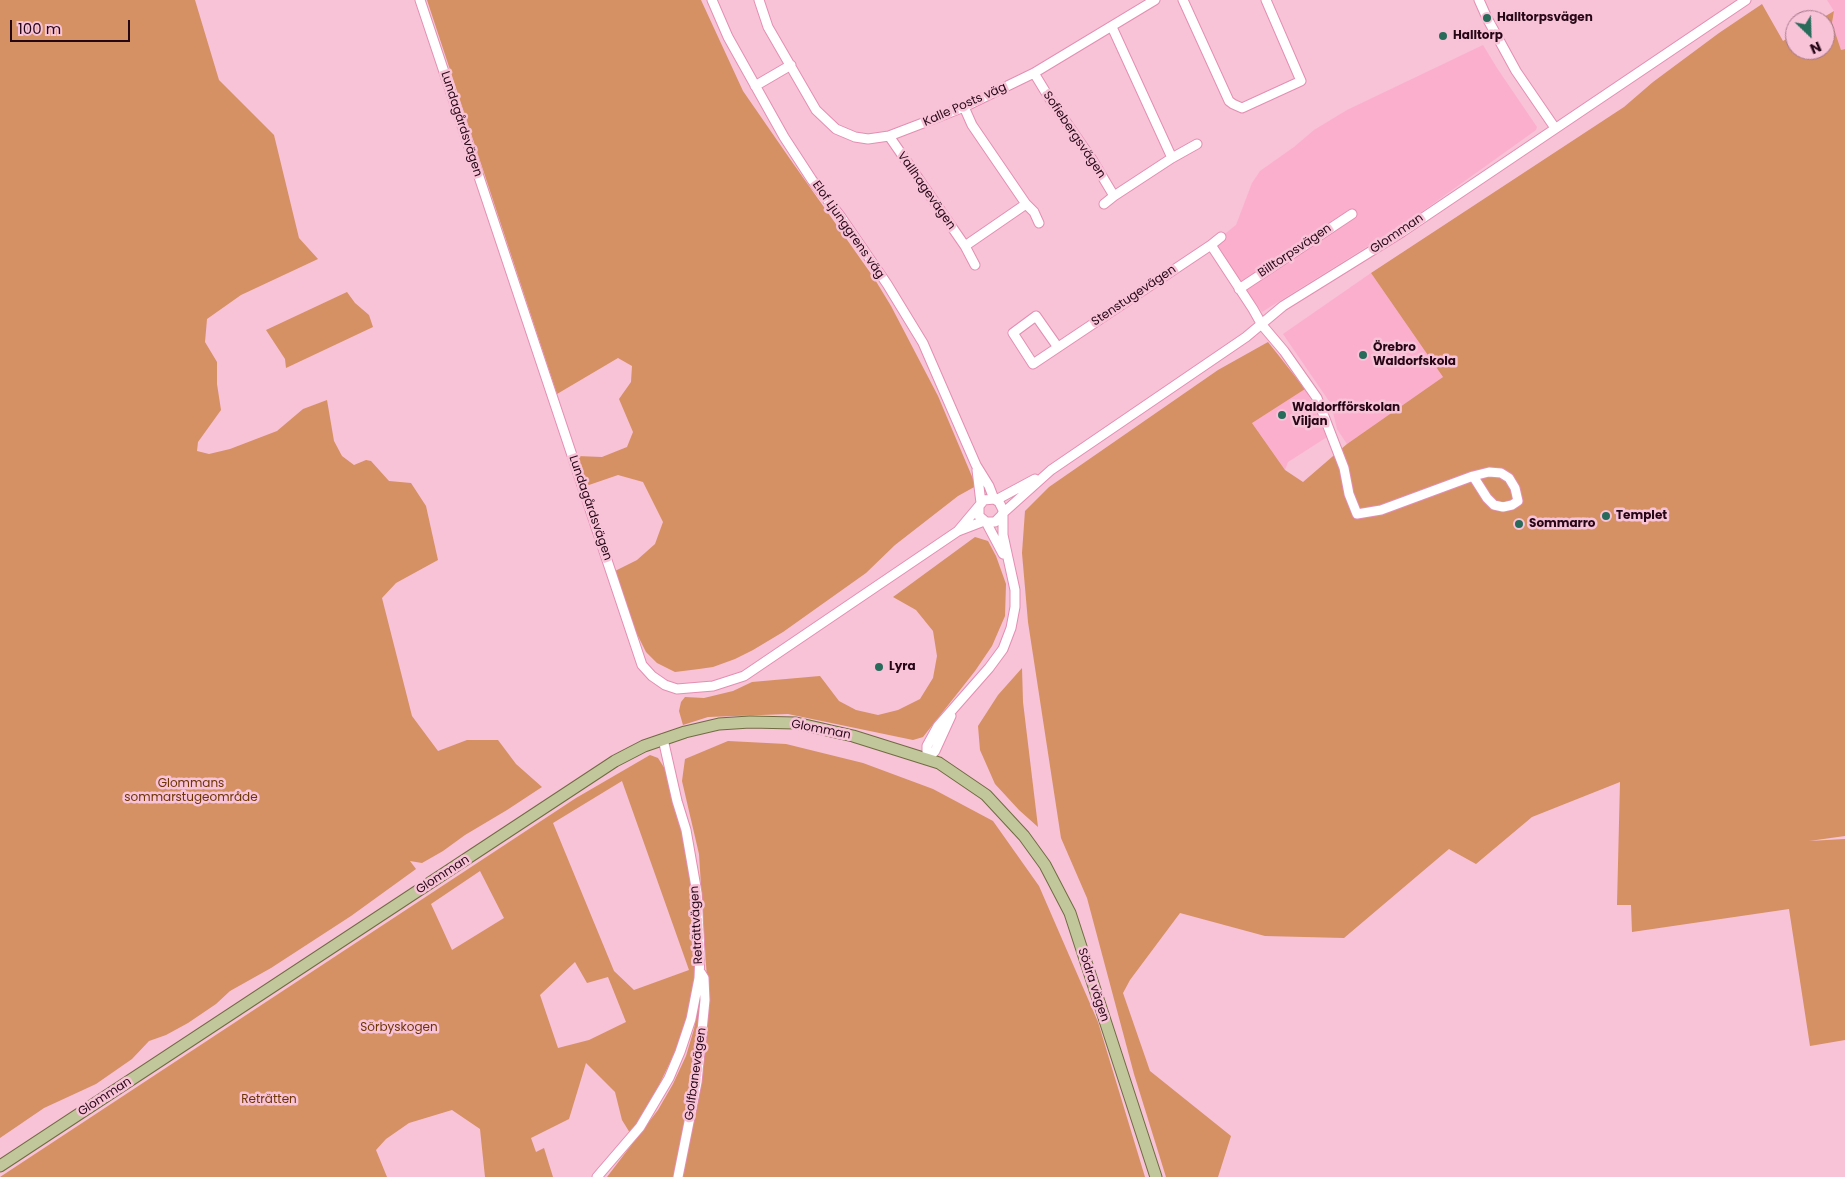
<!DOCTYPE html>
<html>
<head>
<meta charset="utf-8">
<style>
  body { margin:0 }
  #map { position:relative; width:1845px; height:1177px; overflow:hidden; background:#f8c2d7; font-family:Poppins,sans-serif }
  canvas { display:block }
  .north { position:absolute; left:1785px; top:10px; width:50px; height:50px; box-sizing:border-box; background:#f8c2d7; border:1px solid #a4778a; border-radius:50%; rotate:156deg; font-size:14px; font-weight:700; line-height:20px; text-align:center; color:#260716 }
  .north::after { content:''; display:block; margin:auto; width:18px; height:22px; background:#296b5b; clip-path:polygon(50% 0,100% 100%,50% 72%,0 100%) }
  .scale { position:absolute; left:10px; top:20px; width:120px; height:22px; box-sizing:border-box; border:2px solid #260716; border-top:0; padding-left:6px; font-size:15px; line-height:18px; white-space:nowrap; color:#260716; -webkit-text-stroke:4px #f8c2d7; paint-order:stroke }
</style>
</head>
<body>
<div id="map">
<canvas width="1845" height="1177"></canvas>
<div class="north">N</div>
<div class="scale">100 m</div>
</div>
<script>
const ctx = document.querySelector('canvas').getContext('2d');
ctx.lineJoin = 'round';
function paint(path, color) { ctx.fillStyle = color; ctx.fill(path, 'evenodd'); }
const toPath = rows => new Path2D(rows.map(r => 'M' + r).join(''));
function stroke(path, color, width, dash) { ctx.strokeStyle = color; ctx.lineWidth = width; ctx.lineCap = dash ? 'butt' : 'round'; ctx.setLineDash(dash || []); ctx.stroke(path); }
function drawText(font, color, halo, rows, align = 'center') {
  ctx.font = font + ' Poppins,sans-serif'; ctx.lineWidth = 5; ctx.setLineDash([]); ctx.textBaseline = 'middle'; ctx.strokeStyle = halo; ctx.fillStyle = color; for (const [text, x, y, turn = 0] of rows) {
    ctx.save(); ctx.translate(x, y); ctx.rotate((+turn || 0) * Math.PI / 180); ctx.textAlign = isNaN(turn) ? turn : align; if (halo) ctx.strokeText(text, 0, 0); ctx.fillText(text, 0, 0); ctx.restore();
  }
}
paint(toPath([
  [1827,0,1845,0,1845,49,1841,50,1832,23,1834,11],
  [1483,45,1497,68,1537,127,1536,130,1413,218,1262,312,1212,244,1236,225,1252,183,1260,171,1294,147,1314,130,1347,110],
  [1371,273,1443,377,1347,444,1337,429,1331,404,1283,334],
  [1276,352,1305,389,1313,404,1327,437,1288,462,1285,470,1241,407]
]), '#fbafcd');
paint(toPath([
  [0,0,195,0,219,80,274,135,299,238,318,259,241,295,207,319,205,342,217,362,217,384,221,410,198,442,197,451,209,454,230,449,277,431,303,409,327,400,334,441,342,456,354,465,366,460,371,461,389,481,411,483,426,506,438,560,396,583,382,598,412,716,438,751,467,740,498,740,516,764,542,787,507,810,465,835,443,851,422,863,410,861,416,869,351,916,271,968,230,991,216,1004,188,1023,166,1035,149,1041,132,1059,96,1084,44,1108,0,1138],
  [427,0,701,0,743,91,790,159,874,278,891,306,938,396,976,486,958,496,895,545,866,573,783,632,753,650,735,659,713,667,699,669,675,672,657,663,646,652,636,632,615,571,637,560,655,544,663,522,643,482,618,475,586,486,577,456,602,457,627,447,633,432,619,399,631,382,632,366,618,358,557,394],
  [1762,4,1783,41,1795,34,1795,50,1825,50,1825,20,1819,20,1834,11,1832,23,1841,50,1845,49,1845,836,1809,841,1845,839,1845,1040,1810,1046,1789,909,1632,932,1631,905,1617,905,1620,782,1532,817,1476,864,1449,849,1344,938,1265,936,1180,913,1130,980,1123,993,1150,1071,1231,1136,1218,1177,1166,1177,1134,1074,1087,898,1061,838,1028,622,1022,553,1025,511,1049,487,1218,370,1268,342,1305,389,1252,423,1285,470,1303,482,1347,444,1443,377,1371,273,1624,107,1653,82,1719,33],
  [347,292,355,303,369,315,373,327,286,368,285,359,266,330],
  [975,537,988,541,996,556,1006,584,1005,616,992,646,975,671,923,737,913,740,788,714,708,717,683,725,679,711,681,702,685,697,704,698,733,691,752,682,820,676,839,701,856,710,878,715,898,710,920,699,933,678,937,656,933,631,916,610,893,597],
  [1022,668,1023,702,1038,827,1019,810,995,784,980,750,978,726,998,695],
  [728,741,786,744,863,763,933,789,993,821,1039,886,1098,1022,1145,1177,607,1177,658,1110,673,1084,686,1056,694,1029,702,985,708,995,699,854,682,781,685,759],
  [650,755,658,758,665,769,684,841,697,929,698,951,691,1003,677,1048,644,1116,630,1133,622,1120,615,1092,586,1063,569,1119,531,1138,536,1152,544,1148,553,1177,485,1177,480,1129,452,1110,409,1123,386,1139,376,1150,387,1177,0,1177,576,798],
  [622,781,689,970,634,990,614,971,553,823],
  [480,871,504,918,452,950,431,904],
  [575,962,587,983,608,977,626,1022,589,1040,558,1048,540,995]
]), '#d59063');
const minor = toPath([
  [420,0,642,665,652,676,665,685,677,689,713,686,744,676,958,531,984,521],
  [712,0,728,37,784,137,812,180,841,217,887,284,923,343,976,465,989,486,994,499],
  [759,0,768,27,816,110,836,129,855,137,868,139,889,136,923,123,964,107,1034,73,1155,0],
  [1183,0,1229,101,1233,104,1242,108,1301,81,1266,0],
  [1479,0,1487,18,1516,71,1555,128],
  [1034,73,1048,96,1093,161,1114,196,1172,158,1112,27],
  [755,86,791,65],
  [889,136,965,246,1026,204,972,125,964,107],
  [1172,158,1197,144],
  [1026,204,1034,212,1039,223],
  [1104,204,1114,196],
  [1211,245,1221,237],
  [965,246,975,265],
  [1239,289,1352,214],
  [1057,346,1036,316,1013,333,1033,364,1211,245,1253,309,1262,325,1284,351,1317,398,1344,468,1349,494,1357,514,1381,510,1473,476,1487,498,1494,505,1503,507,1512,505,1518,501,1515,488,1509,478,1501,473,1489,472,1473,476],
  [977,470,981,503],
  [996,500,1035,479],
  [1002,514,1051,470,1246,337,1283,306,1402,232,1746,0],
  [986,522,1003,554],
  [958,531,979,506],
  [927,759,927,746,938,726,989,668,1003,649,1011,628,1015,607,1015,590,1003,535,1003,510,999,502,994,499,984,500,979,506,979,516,986,522,995,522,1001,516],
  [927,759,935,751,951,716],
  [597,1177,640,1127,669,1078,680,1052,691,1019,699,978,700,954,697,893,686,830,677,801,663,739],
  [678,1177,697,1082,705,1000,704,978,701,973]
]);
const major = toPath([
  [0,1166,615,761,644,746,685,732,719,724,750,722,796,723,853,736,939,763,986,795,1024,836,1045,865,1070,913,1156,1177]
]);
stroke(minor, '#e38fb1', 11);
stroke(major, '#716b42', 13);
stroke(minor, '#fff', 9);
stroke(major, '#c2c79b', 11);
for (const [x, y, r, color] of [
  [1487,18,5,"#296b5b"],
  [1443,36,5,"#296b5b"],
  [1363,355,5,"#296b5b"],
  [1282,415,5,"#296b5b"],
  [1606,516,5,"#296b5b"],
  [1519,524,5,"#296b5b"],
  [879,667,5,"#296b5b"]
]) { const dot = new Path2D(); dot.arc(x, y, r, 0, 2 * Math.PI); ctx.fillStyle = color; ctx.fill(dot); stroke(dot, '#f8c2d7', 2); }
drawText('bold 12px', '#260716', '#f8c2d7', [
  ["Halltorpsvägen",1497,18],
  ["Halltorp",1453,36],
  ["Örebro",1373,348],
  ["Waldorfskola",1373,362],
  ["Waldorfförskolan",1292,408],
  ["Viljan",1292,422],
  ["Templet",1616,516],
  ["Sommarro",1529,524],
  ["Lyra",889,667]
], 'left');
drawText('12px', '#260716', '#f8c2d7', [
  ["Kalle Posts väg",965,105,-24],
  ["Lundagårdsvägen",461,124,72],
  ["Sofiebergsvägen",1074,135,56],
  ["Vallhagevägen",926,191,55],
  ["Elof Ljunggrens väg",848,230,55],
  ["Glomman",1397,234,-34],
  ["Billtorpsvägen",1295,251,-34],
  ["Stenstugevägen",1134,296,-34],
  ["Lundagårdsvägen",590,508,71],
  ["Glomman",821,730,11],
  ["Glomman",443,875,-33],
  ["Reträttvägen",697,925,-93],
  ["Södra vägen",1093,985,72],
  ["Golfbanevägen",696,1074,-82],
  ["Glomman",105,1097,-33]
]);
drawText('12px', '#6d3503', '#f8c2d7', [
  ["Glommans",191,784],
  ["sommarstugeområde",191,798],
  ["Sörbyskogen",399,1028],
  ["Reträtten",269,1100]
]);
</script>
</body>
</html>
